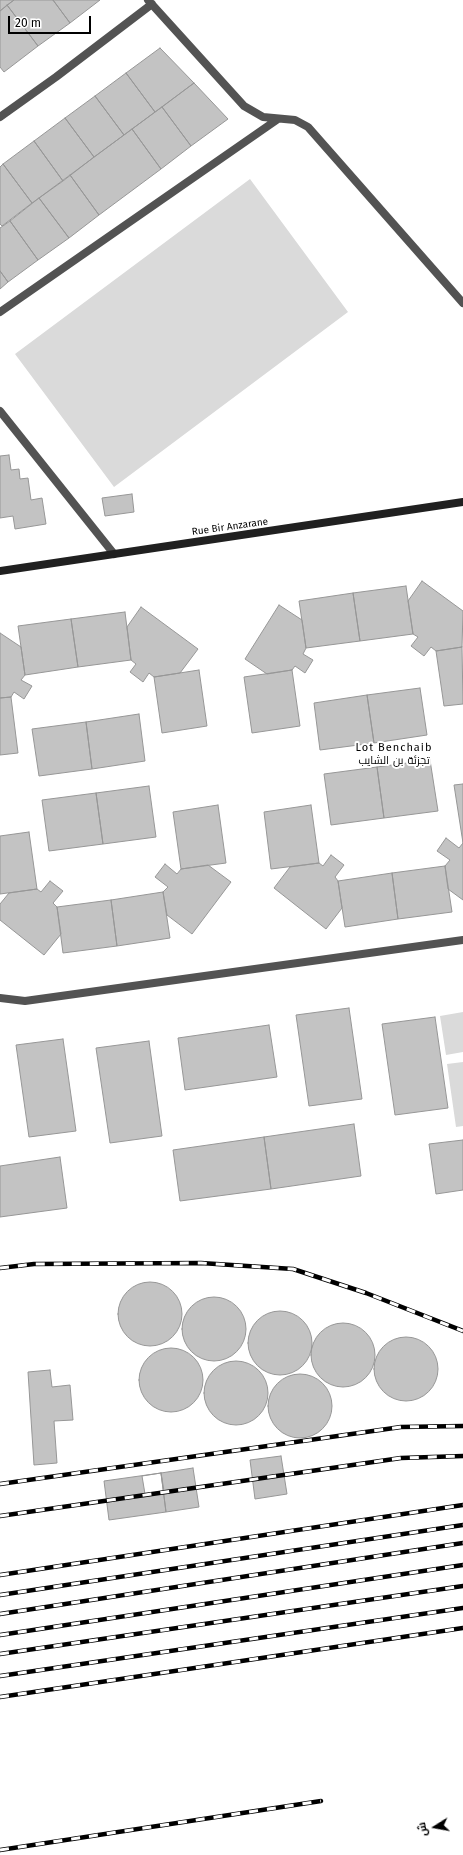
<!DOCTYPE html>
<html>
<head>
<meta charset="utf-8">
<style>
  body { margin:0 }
  #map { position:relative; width:463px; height:1855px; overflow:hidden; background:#fff; font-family:"Fira Sans",Cairo,sans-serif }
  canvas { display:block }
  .north { position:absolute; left:415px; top:1807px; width:40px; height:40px; -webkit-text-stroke:3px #fff; paint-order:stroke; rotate:259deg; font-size:11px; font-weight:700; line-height:16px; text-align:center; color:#000 }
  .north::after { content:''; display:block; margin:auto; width:14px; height:18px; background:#000; clip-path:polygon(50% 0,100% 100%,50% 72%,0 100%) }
  .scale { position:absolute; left:8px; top:16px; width:83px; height:18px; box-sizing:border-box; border:2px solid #000; border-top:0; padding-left:5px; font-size:12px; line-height:14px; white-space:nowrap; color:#000; -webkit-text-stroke:3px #fff; paint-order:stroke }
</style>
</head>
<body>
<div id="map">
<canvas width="463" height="1855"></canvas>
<div class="north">ش</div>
<div class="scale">20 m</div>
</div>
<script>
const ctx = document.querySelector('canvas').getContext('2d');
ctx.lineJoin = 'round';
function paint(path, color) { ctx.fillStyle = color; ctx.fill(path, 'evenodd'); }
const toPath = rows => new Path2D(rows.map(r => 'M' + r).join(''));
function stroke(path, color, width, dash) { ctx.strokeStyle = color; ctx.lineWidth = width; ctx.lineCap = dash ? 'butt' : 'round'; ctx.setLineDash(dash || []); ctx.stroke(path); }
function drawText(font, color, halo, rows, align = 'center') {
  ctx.font = font + ' "Fira Sans",Cairo,sans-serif'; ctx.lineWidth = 4; ctx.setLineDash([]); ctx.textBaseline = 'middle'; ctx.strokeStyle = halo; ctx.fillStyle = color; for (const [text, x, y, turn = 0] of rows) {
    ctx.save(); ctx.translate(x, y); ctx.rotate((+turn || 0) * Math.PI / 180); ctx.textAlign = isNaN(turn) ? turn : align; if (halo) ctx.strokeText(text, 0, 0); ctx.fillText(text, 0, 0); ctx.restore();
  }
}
paint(toPath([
  [250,179,348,312,114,487,15,354],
  [463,1012,463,1052,446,1055,440,1016],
  [463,1062,463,1126,456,1127,447,1064]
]), '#dadada');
const building = toPath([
  [0,0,14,0,0,11,0,0],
  [14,0,53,0,70,23,38,46,7,5,14,0],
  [53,0,100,0,70,23,53,0],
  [7,5,38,46,4,72,0,67,0,11,7,5],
  [160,48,194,83,155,112,126,73,160,48],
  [126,73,155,112,124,135,95,96,126,73],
  [194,83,228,119,191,146,162,107,194,83],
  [95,96,124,135,94,157,65,118,95,96],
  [162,107,191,146,161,169,132,129,162,107],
  [65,118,94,157,63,181,34,141,65,118],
  [132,129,161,169,99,215,70,175,132,129],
  [34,141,63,181,32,203,3,164,34,141],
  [3,164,32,203,2,226,0,224,0,167,3,164],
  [70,175,99,215,69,238,39,198,70,175],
  [39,198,69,238,38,260,10,221,39,198],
  [10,221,38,260,8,282,0,271,0,228,10,221],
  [0,271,8,282,0,289,0,271],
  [9,455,11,470,19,469,20,479,28,478,31,500,42,498,46,524,15,529,13,516,0,518,0,456,9,455],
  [132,494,134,512,105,516,102,498,132,494],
  [422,581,463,611,462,647,436,651,431,647,424,656,411,646,418,637,413,634,408,601,422,581],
  [406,586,413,634,360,641,353,593,406,586],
  [353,593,360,641,306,648,299,601,353,593],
  [279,605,302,620,306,648,303,654,313,660,305,673,295,666,292,670,267,674,245,659,279,605],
  [141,607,198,649,180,673,154,677,149,673,143,682,130,672,136,664,131,660,127,627,141,607],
  [125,612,131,660,78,667,71,619,125,612],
  [71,619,78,667,25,675,18,626,71,619],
  [0,633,21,647,25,675,21,680,32,686,24,699,14,692,11,697,0,698,0,633],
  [462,647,463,704,444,706,436,651,462,647],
  [199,670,207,726,162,733,154,677,199,670],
  [292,670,300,726,252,733,244,677,292,670],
  [420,688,427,735,374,743,367,695,420,688],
  [367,695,374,743,320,750,314,703,367,695],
  [11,697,18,753,0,755,0,698,11,697],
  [139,714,145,761,92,769,86,722,139,714],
  [86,722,92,769,39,776,32,729,86,722],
  [430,760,438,811,384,818,377,767,430,760],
  [377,767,384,818,331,825,324,774,377,767],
  [463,784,463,843,454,785,463,784],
  [149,786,156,837,103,844,96,793,149,786],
  [96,793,103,844,49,851,42,800,96,793],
  [218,805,226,863,181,869,173,812,218,805],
  [311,805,319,863,271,869,264,812,311,805],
  [29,832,37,889,0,894,0,836,29,832],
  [446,838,459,848,463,843,463,900,448,889,445,866,450,860,437,851,446,838],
  [331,855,344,865,335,877,338,881,342,908,326,929,274,888,290,867,319,863,323,866,331,855],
  [165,864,177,874,181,869,208,865,231,882,192,934,167,915,163,892,168,887,155,877,165,864],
  [445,866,452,912,398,919,392,873,445,866],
  [392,873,398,919,345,927,338,881,392,873],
  [50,881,63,891,53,903,57,907,61,934,44,955,0,920,0,904,9,893,37,889,41,892,50,881],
  [163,892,170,938,117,946,111,900,163,892],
  [111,900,117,946,63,953,57,907,111,900],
  [349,1008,362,1099,309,1106,296,1015,349,1008],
  [435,1017,448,1108,395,1115,382,1024,435,1017],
  [269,1025,277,1077,185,1090,178,1038,269,1025],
  [63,1039,76,1131,29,1137,16,1045,63,1039],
  [149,1041,162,1136,110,1143,96,1048,149,1041],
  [354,1124,361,1176,271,1189,264,1137,354,1124],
  [264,1137,271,1189,180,1201,173,1150,264,1137],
  [463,1140,463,1190,436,1194,429,1144,463,1140],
  [60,1157,67,1208,0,1217,0,1166,60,1157],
  '118 1314a32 32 0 1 1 64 0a32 32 0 1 1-64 0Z',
  '182 1329a32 32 0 1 1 64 0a32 32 0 1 1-64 0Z',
  '248 1343a32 32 0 1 1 64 0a32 32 0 1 1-64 0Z',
  '311 1355a32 32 0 1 1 64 0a32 32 0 1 1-64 0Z',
  '374 1369a32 32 0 1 1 64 0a32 32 0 1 1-64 0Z',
  '139 1380a32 32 0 1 1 64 0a32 32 0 1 1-64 0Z',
  '204 1393a32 32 0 1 1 64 0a32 32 0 1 1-64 0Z',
  [50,1370,52,1387,70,1385,73,1420,54,1421,57,1463,34,1465,28,1372,50,1370],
  '268 1406a32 32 0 1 1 64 0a32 32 0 1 1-64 0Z',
  [281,1456,287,1494,255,1499,250,1460,281,1456],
  [193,1468,199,1507,166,1512,161,1473,193,1468],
  [161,1473,166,1512,109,1520,104,1481,161,1473],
  [161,1473,164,1491,145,1494,142,1476,161,1473]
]);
paint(building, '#c3c3c3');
stroke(building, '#979797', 1);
stroke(toPath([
  [148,0,244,106,263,117,295,120,308,127,463,303],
  [0,117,56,77,152,4],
  [0,312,278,119],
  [0,411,114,554],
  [0,998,25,1001,463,940]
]), '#535353', 8);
stroke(toPath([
  [0,571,463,502]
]), '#202020', 8);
const rail = toPath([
  [0,1268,34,1264,201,1263,293,1269,366,1293,463,1331],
  [0,1484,401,1427,463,1426],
  [0,1516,401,1458,463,1456],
  [0,1575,463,1505],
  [0,1595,463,1525],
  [0,1614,463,1543],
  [0,1635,463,1565],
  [0,1654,463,1586],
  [0,1676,463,1608],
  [0,1697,463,1628],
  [0,1850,321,1801]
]);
stroke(rail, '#000', 4.5);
stroke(rail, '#fff', 3, [9]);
drawText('10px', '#000', '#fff', [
  ["Rue Bir Anzarane",230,527,-8]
]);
ctx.letterSpacing = '1px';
drawText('11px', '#000', '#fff', [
  ["Lot Benchaib",394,748],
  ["تجزئة بن الشايب",394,761]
]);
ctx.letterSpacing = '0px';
</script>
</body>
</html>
